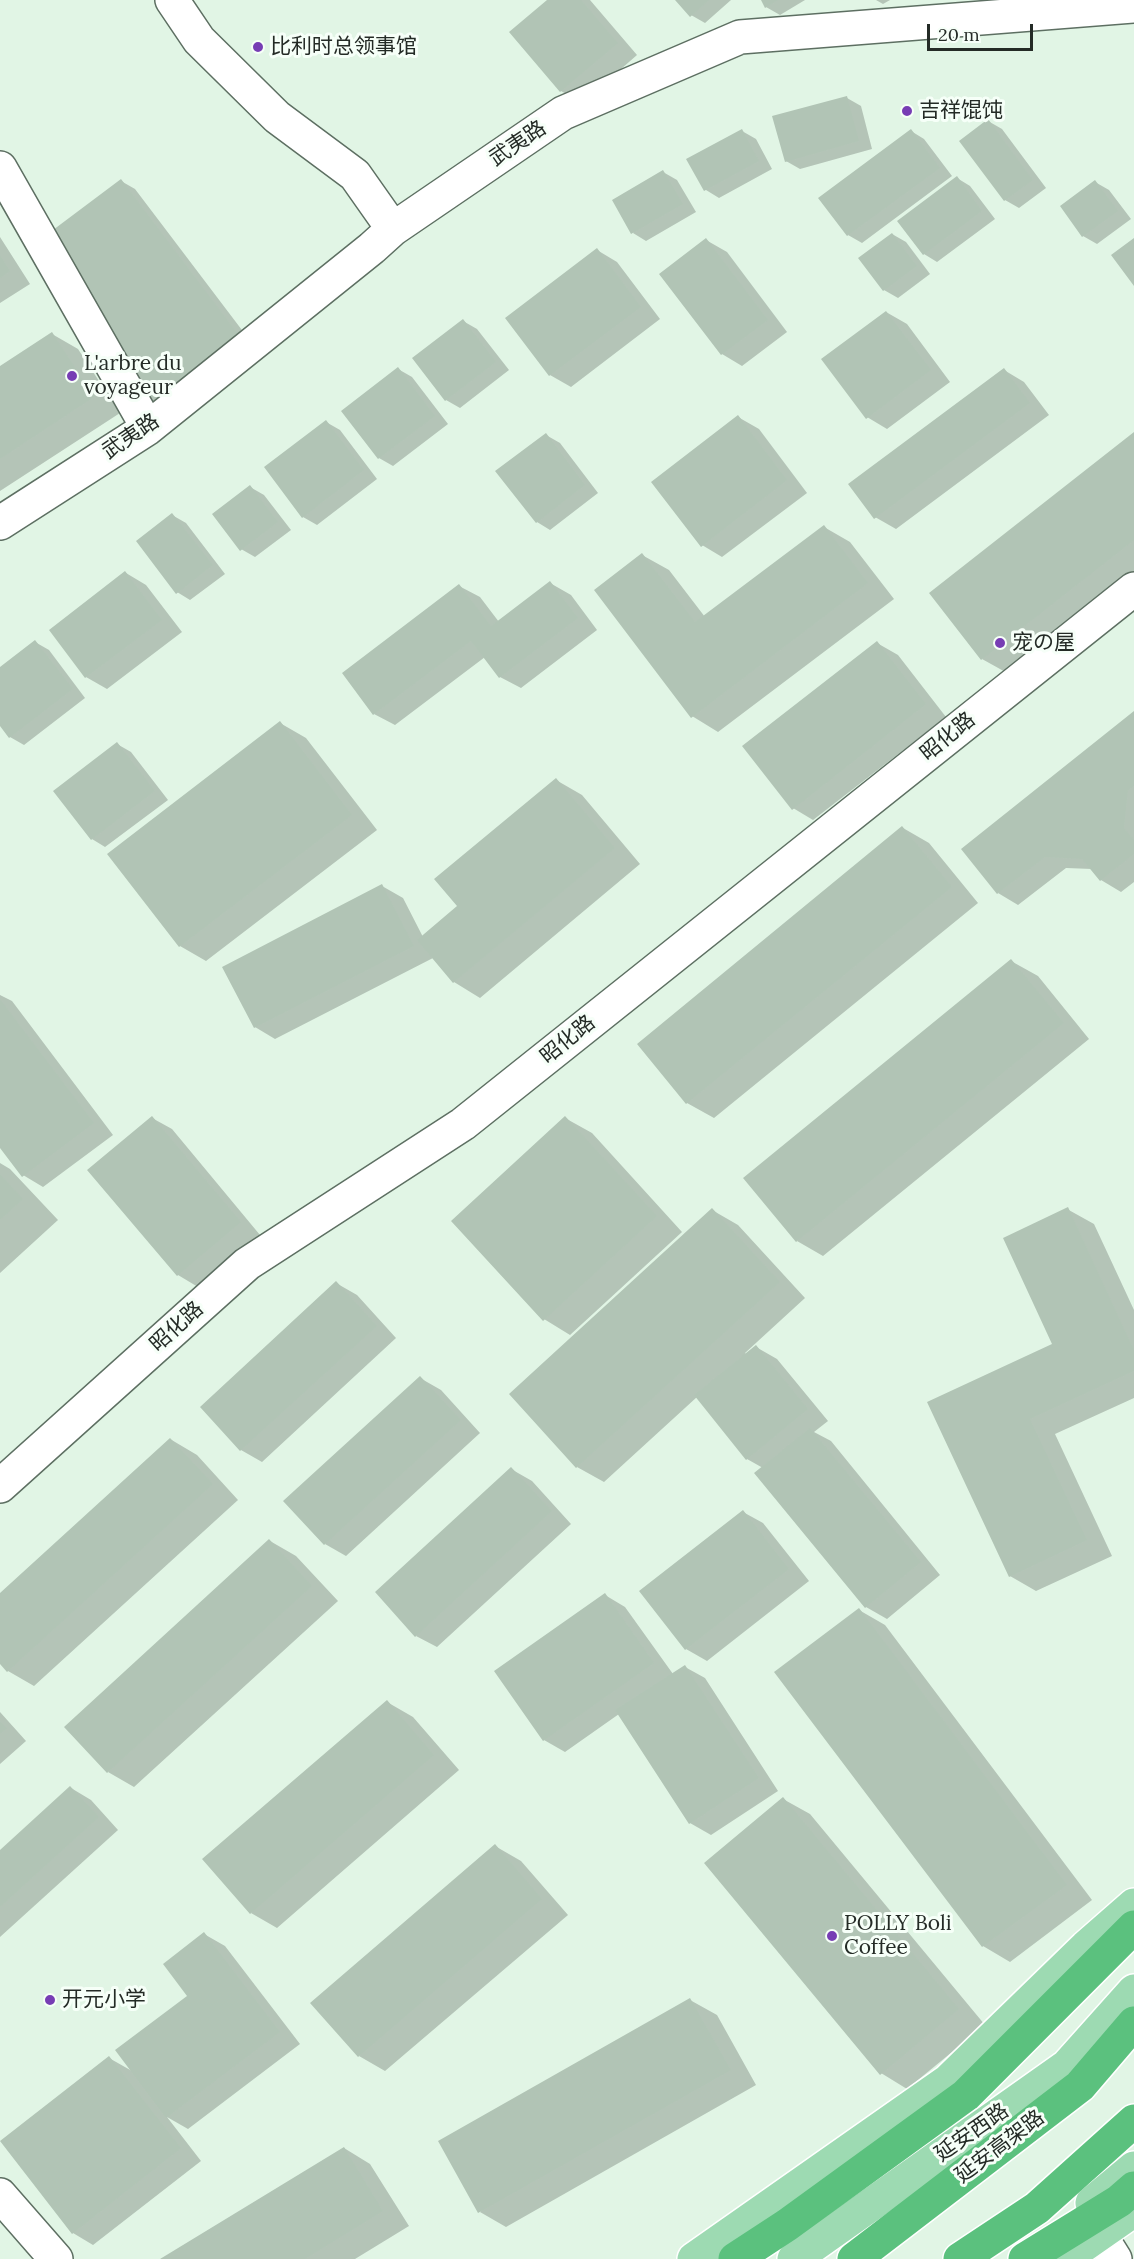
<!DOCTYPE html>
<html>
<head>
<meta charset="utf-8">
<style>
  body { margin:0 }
  #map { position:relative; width:1134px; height:2259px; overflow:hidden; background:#e1f5e5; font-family:Lora,serif }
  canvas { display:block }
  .scale { position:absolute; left:927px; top:24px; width:106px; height:27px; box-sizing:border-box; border:3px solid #242b26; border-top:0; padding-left:8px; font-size:18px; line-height:21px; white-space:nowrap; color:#242b26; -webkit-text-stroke:4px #f6fff8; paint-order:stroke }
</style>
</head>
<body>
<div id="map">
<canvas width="1134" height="2259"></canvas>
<div class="scale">20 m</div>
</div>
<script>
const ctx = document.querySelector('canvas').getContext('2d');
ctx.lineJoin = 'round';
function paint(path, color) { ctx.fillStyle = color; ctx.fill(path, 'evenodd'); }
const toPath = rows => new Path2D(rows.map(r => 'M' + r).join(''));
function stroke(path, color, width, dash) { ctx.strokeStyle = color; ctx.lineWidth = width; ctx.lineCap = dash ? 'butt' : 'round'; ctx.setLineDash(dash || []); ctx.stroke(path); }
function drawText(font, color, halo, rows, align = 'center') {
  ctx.font = font + ' Lora,"Noto Sans SC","Noto Sans JP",serif'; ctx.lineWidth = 6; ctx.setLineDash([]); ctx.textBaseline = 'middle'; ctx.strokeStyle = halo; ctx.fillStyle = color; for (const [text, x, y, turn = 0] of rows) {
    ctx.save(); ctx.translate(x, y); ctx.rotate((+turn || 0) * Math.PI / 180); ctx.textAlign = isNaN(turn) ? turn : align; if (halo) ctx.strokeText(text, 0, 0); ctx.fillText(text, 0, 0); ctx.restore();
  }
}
paint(toPath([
  [550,0,590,0,637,55,582,103,561,91,512,33],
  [677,0,731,0,705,23,691,15],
  [762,0,805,0,780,15,766,7],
  [876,0,890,0,883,4],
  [847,98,861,106,872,149,800,169,786,161],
  [988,121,1002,129,1046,188,1019,208,1005,200,961,141],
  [742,131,756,139,772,169,719,198,706,190,689,160],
  [911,131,924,139,952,176,862,243,848,235],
  [663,172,677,180,696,212,646,241,633,233],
  [957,178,970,186,995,219,937,262,924,254],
  [121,181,135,189,251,342,162,410,149,402],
  [1095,182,1109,190,1131,219,1097,244,1083,236,1062,207],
  [892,234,906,242,930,274,898,298,884,290],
  [0,237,30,284,0,303],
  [706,240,727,252,787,332,742,366,722,354],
  [597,250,617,262,660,319,571,387,550,375],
  [886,312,907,324,950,382,887,429,867,417],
  [463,321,477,329,509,370,460,408,446,400],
  [52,334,78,349,120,413,0,491,0,368],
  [398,369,412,377,448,424,393,466,379,458],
  [1004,370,1024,382,1049,415,896,529,875,517],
  [738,417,759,429,807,493,722,557,702,545],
  [326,422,340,430,377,479,317,525,303,517],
  [1134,434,1134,575,1009,674,982,659],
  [546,435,560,443,598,493,550,530,537,522],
  [250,487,264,495,291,530,255,557,241,549],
  [172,515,186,523,225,574,190,600,177,592],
  [824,527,850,542,894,599,718,732,692,716,642,555,669,570,705,617],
  [126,573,146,585,182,632,107,689,86,677],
  [550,583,571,595,597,630,521,688,500,677,485,657,395,725,374,714,459,586,480,597,499,622],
  [35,642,49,650,85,698,24,745,10,737,0,724,0,668],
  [877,643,898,655,946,717,813,820,793,808],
  [1134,713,1134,882,1121,892,1101,880,1092,869,1066,868,1018,905,998,893],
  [280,723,306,738,377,830,206,961,180,946],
  [117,744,131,752,168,800,105,847,92,839],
  [556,780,582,795,640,864,480,998,454,982,433,958,275,1039,255,1027,382,886,403,898,423,937,459,907],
  [903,828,929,843,978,903,714,1118,687,1103,639,1044],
  [1011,961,1038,976,1089,1039,823,1256,797,1241],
  [0,995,12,1001,113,1135,43,1187,23,1175,0,1145],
  [152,1118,172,1129,260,1235,198,1287,178,1275],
  [565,1118,592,1133,682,1232,570,1335,544,1319],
  [0,1163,10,1169,58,1220,0,1273],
  [1067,1209,1094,1224,1134,1310,1134,1398,1055,1434,1112,1556,1036,1591,1010,1576,929,1403,1054,1345],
  [712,1210,738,1225,805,1298,745,1353,747,1355,756,1347,777,1359,828,1421,814,1432,831,1441,940,1575,887,1619,866,1607,763,1468,747,1459,697,1397,604,1482,577,1467],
  [336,1283,357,1295,396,1338,262,1462,241,1450,202,1407],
  [420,1378,441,1390,480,1433,346,1556,325,1544],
  [170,1439,197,1455,238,1500,34,1686,8,1671,0,1662,0,1595],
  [511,1469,532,1481,571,1524,437,1647,416,1636],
  [743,1512,763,1523,809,1581,707,1661,686,1649],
  [270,1541,296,1556,338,1601,134,1787,108,1772],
  [605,1595,625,1607,673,1674,685,1667,705,1678,778,1791,711,1835,690,1823,619,1714,565,1752,544,1740],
  [859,1610,885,1625,1092,1900,1010,1962,983,1946,777,1672],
  [387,1702,413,1717,459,1770,277,1928,251,1913],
  [0,1712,26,1741,0,1764],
  [71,1788,91,1800,118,1830,0,1937,0,1852],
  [783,1799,810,1814,985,2025,907,2089,881,2073],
  [495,1846,521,1861,568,1915,385,2071,359,2056],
  [204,1934,225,1946,300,2044,188,2129,167,2117,201,2161,93,2245,73,2233,109,2058,132,2071,189,1996],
  [690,2000,717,2015,756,2085,506,2227,480,2212],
  [344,2148,370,2164,409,2226,355,2259,163,2259]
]), '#0003');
paint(toPath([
  [547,0,581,0,618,43,560,92,509,32],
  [675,0,709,0,690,17],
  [761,0,778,0,765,8],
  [847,96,859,141,785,162,772,116],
  [988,119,1033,180,1004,201,959,141],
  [742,129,759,161,704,191,686,159],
  [911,129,940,168,847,236,818,198],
  [663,170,683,204,631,234,612,200],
  [957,176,982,211,923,255,897,221],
  [121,179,238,334,148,403,49,233],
  [1095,180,1118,211,1082,237,1060,206],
  [892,233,917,266,883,291,858,258],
  [706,238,768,320,721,355,659,274],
  [1134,238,1134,286,1111,255],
  [597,248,641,307,549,376,505,318],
  [0,255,10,271,0,278],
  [886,311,931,370,866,419,821,359],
  [463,319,496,362,445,401,412,358],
  [52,332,94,397,0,459,0,366],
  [398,367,435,416,378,459,341,411],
  [1004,368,1030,403,874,519,848,484],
  [738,415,787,480,701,547,651,482],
  [326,420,364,470,302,518,264,467],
  [1134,432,1134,540,981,660,929,593],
  [546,433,585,485,536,523,495,471],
  [250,485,278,522,240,551,212,514],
  [172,513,213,565,176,594,136,541],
  [824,525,868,583,691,718,594,590,642,553,695,622],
  [125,571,162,620,85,678,49,630],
  [550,581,578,618,499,678,471,641,373,715,342,673,459,584,491,626],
  [35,640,73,689,9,738,0,726,0,667],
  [877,641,926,704,792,810,742,746],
  [1134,711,1134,786,1128,790,1124,828,1134,840,1134,854,1100,881,1082,859,1045,857,997,894,961,849],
  [280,721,352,815,179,947,107,854],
  [117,742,155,791,91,840,53,791],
  [556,778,615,848,453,983,417,940,457,906,434,879],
  [902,826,952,887,686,1104,637,1044],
  [382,884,414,946,254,1028,222,967],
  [1011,959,1064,1023,796,1242,743,1178],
  [0,999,94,1123,22,1177,0,1148],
  [152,1116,241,1222,177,1276,87,1170],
  [565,1116,657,1216,543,1321,451,1221],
  [0,1174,23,1199,0,1220],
  [1068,1207,1134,1350,1134,1371,1030,1419,1087,1540,1009,1577,927,1402,1052,1344,1003,1238],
  [712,1208,780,1282,576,1468,509,1394],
  [336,1281,377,1326,240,1451,200,1407],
  [756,1345,808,1409,746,1460,694,1395],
  [420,1376,461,1420,324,1545,283,1501],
  [810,1428,921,1562,865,1608,754,1473],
  [170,1438,213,1484,7,1672,0,1664,0,1593],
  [511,1467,552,1511,415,1637,375,1592],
  [743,1510,789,1569,685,1650,639,1591],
  [269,1539,312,1586,107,1773,64,1727],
  [605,1593,654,1663,543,1741,494,1671],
  [859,1608,1067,1885,982,1947,774,1672],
  [685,1665,759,1778,689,1824,615,1710],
  [387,1700,434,1755,250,1914,202,1859],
  [0,1721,7,1728,0,1734],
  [70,1786,99,1817,0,1907,0,1850],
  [783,1797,959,2009,880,2075,704,1863],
  [495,1844,542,1899,358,2057,310,2003],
  [204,1932,280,2032,166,2118,115,2050,187,1996,163,1964],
  [690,1998,731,2070,478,2213,438,2141],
  [109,2056,181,2148,72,2234,0,2141],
  [344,2147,383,2211,305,2259,160,2259]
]), '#b1c4b5');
const minor = toPath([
  [172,0,199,40,277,117,355,175,393,229],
  [0,168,148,428],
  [0,523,148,428,372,248,393,229,563,113,740,37,1134,6],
  [0,1486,247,1264,463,1124,1134,589],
  [0,2195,56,2259],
  [1100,2235,1115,2259]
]);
const major = toPath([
  [1092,2203,1134,2168],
  [694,2259,948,2081,1086,1947,1134,1905],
  [794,2259,1067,2066,1134,1991],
  [1064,2259,1134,2210]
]);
const highway = toPath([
  [735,2259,787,2225,966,2095,1134,1927],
  [854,2259,1080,2086,1134,2023],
  [960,2259,1037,2208,1134,2121],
  [1025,2259,1119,2201,1134,2188]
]);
stroke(minor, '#5d6f62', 36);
stroke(major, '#fff', 36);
stroke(highway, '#fff', 36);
stroke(minor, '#fff', 33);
stroke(major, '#9ddab2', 33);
stroke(highway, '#5bc17e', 33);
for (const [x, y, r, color] of [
  [258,47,6,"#773db4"],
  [907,111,6,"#773db4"],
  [72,376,6,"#773db4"],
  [1000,643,6,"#773db4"],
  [832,1936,6,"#773db4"],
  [50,2000,6,"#773db4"]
]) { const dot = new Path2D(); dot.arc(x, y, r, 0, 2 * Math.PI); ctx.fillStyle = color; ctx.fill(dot); stroke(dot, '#f6fff8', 2); }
drawText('21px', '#242b26', '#f6fff8', [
  ["比利时总领事馆",270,47],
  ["吉祥馄饨",919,111],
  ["L'arbre du",84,364],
  ["voyageur",84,388],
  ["宠の屋",1012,643],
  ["POLLY Boli",844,1924],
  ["Coffee",844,1948],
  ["开元小学",62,2000]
], 'left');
drawText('21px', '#242b26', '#f6fff8', [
  ["武夷路",518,144,-34],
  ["武夷路",131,437,-34],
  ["昭化路",948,737,-39],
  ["昭化路",568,1040,-39],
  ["昭化路",177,1327,-42],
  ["延安西路",972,2133,-35],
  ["延安高架路",1000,2147,-37]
]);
</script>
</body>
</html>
